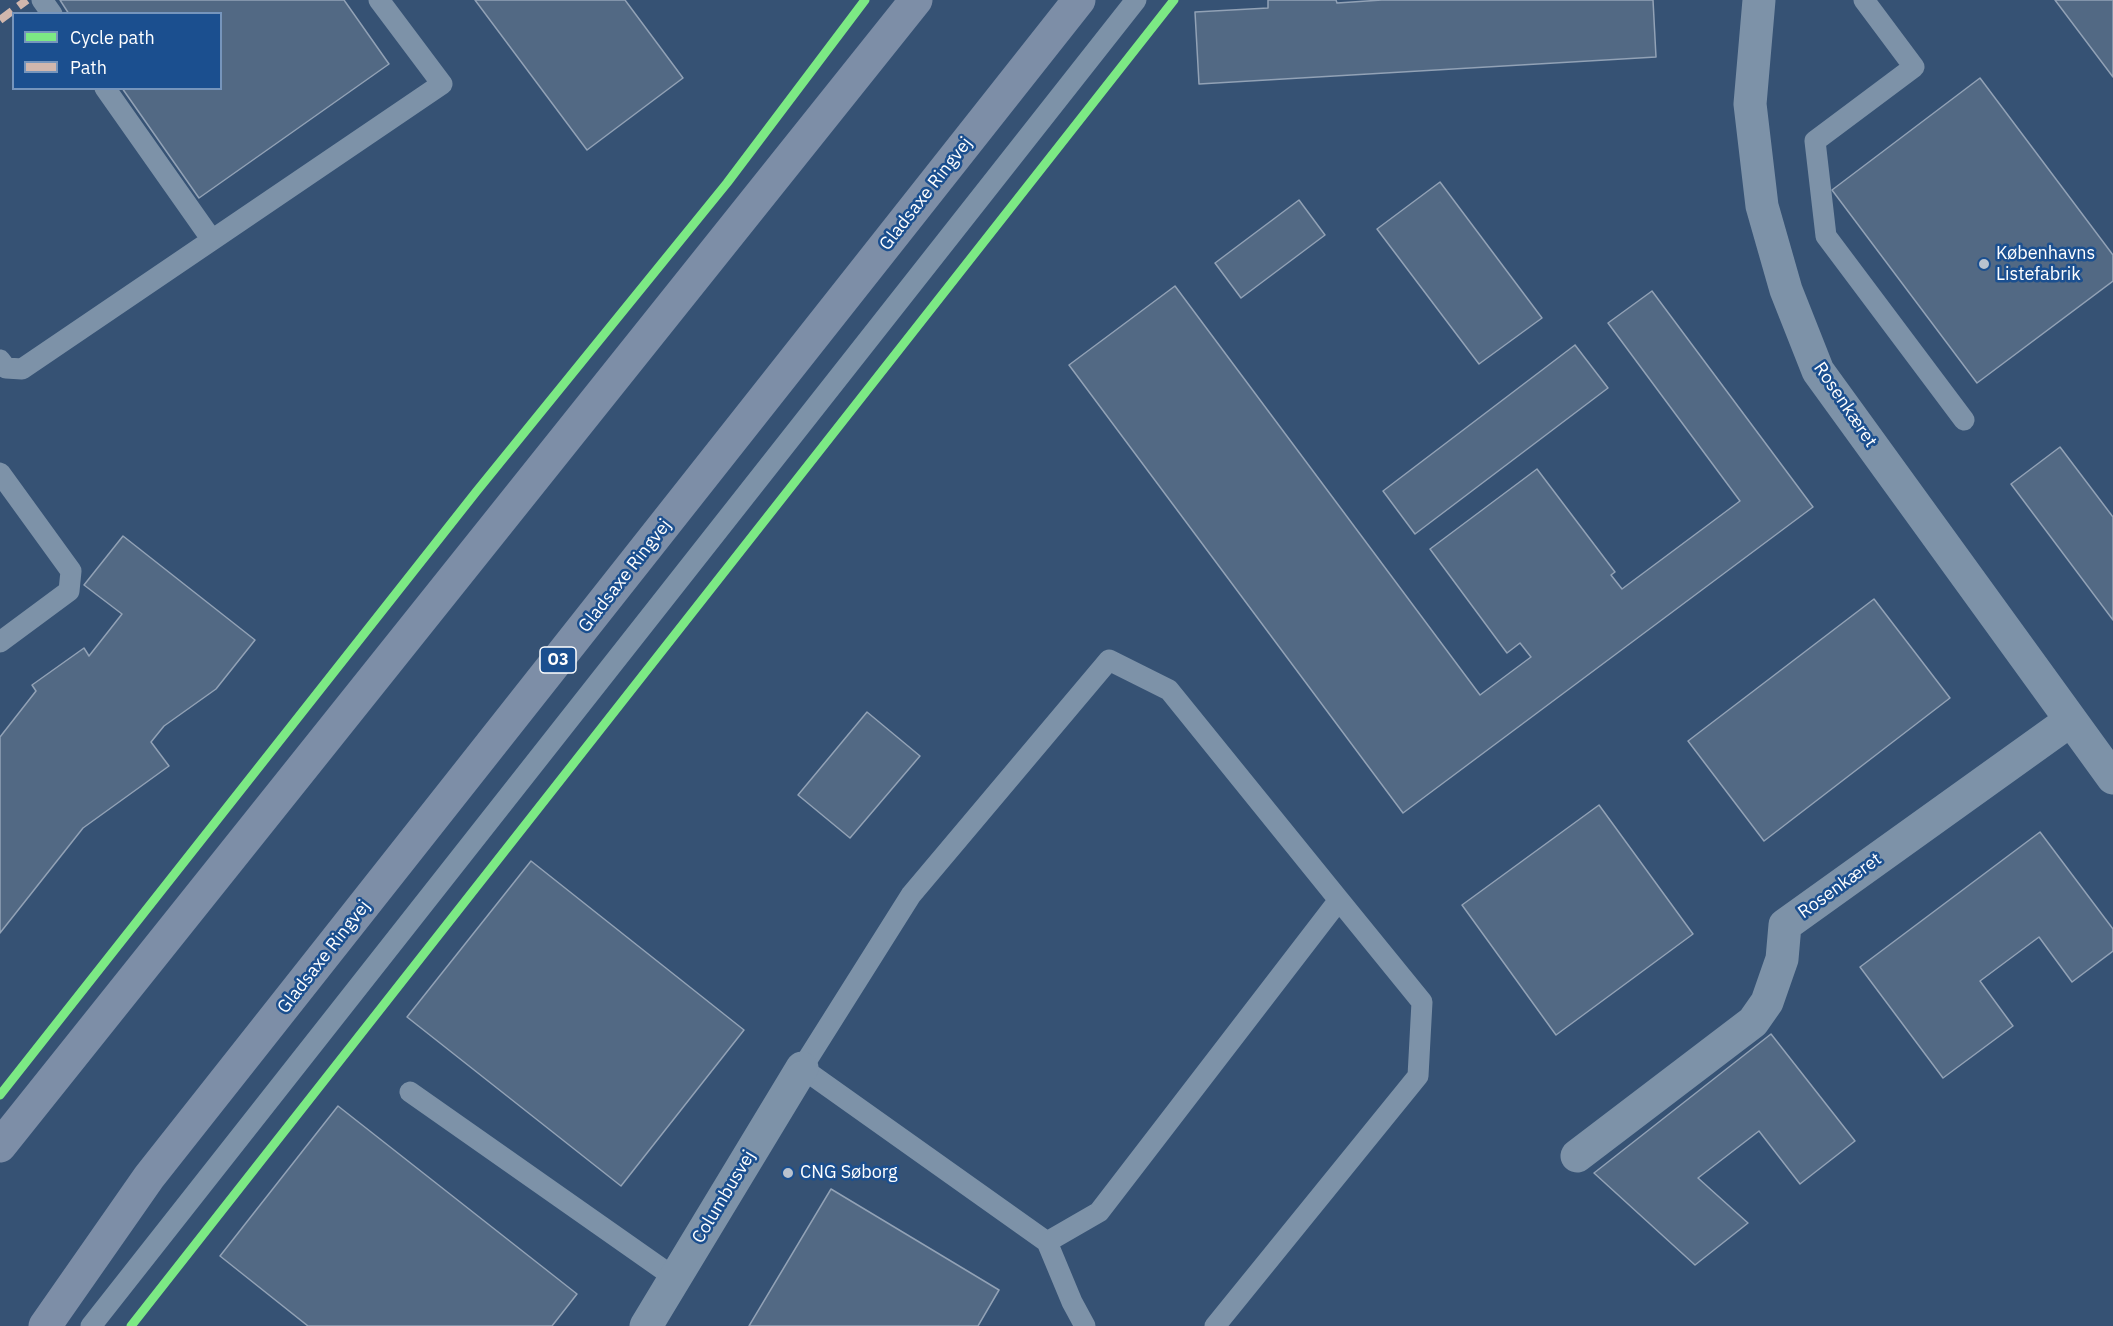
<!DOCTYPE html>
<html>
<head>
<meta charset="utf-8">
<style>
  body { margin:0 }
  #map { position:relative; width:2113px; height:1326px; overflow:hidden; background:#365274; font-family:"IBM Plex Sans",sans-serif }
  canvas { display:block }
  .legend { position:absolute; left:12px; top:12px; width:210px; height:78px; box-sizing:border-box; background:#1b4f8f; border:2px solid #7695bc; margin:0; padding:8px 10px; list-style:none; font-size:18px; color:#fff }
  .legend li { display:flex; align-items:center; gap:12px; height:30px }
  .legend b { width:30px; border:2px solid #7695bc }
</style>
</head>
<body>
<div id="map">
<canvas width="2113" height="1326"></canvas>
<ul class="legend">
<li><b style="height:8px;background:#7ce984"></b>Cycle path</li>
<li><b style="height:8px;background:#d1b7ad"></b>Path</li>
</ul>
</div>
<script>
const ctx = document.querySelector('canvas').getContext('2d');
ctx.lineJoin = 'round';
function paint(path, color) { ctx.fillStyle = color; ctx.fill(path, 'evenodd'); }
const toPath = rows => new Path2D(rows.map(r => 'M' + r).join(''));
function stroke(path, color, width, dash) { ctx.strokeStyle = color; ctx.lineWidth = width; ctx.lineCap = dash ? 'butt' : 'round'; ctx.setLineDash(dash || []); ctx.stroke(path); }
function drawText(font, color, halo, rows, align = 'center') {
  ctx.font = font + ' "IBM Plex Sans",sans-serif'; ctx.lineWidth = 5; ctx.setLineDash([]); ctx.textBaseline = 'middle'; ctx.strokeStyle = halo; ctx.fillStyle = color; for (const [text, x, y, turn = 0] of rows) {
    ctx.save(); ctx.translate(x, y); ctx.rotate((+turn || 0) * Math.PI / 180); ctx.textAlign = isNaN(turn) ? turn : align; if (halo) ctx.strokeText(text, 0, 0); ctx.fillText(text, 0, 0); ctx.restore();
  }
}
const building = toPath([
  [60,0,344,0,389,64,199,198,122,88,220,88,220,14,69,14,60,0],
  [475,0,625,0,683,78,587,150,475,0],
  [1268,0,1336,0,1337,3,1382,0,1653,0,1656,57,1199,84,1195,12,1268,8,1268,0],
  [2055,0,2113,0,2113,77,2055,0],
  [1980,78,2113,255,2113,281,1977,383,1832,190,1980,78],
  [1440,182,1542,318,1479,364,1377,229,1440,182],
  [1299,200,1325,235,1241,298,1215,263,1299,200],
  [1175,286,1480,695,1531,657,1520,643,1507,653,1430,549,1537,469,1615,572,1611,575,1622,589,1740,501,1608,323,1652,291,1813,507,1403,813,1069,365,1175,286],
  [1575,345,1608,388,1415,534,1383,491,1575,345],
  [2060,447,2113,517,2113,620,2011,484,2060,447],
  [123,536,255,640,216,689,164,726,151,742,169,766,83,828,0,933,0,737,36,691,32,685,84,648,89,656,122,614,84,585,123,536],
  [1874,599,1950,698,1764,841,1688,741,1874,599],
  [867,712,920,756,850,838,798,795,867,712],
  [1599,805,1693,934,1556,1035,1462,905,1599,805],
  [2040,832,2113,929,2113,951,2072,982,2039,937,1980,981,2013,1026,1943,1078,1860,967,2040,832],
  [531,861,744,1030,621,1186,407,1017,531,861],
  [1771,1034,1855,1141,1800,1184,1759,1131,1698,1178,1748,1223,1695,1265,1594,1173,1771,1034],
  [338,1106,577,1294,552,1326,308,1326,220,1256,338,1106],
  [831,1189,999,1290,978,1326,749,1326,831,1189]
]);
paint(building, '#526984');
stroke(building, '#92a2b6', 1.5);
stroke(toPath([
  [42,0,52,14],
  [1864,0,1914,67,1815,141,1826,236,1964,420],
  [105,88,212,240],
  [0,360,6,368,22,369,442,84,379,0],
  [0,473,71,571,69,591,0,642],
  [410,1092,675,1278],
  [1047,1242,1072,1302,1085,1326],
  [91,1326,1136,0],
  [1215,1326,1418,1076,1422,1002,1339,900,1169,690,1109,660,911,895,802,1068,1047,1242,1099,1212,1339,900]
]), '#7d92a8', 21);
stroke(toPath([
  [1759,0,1750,104,1762,206,1786,290,1818,371,2113,778],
  [1577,1156,1753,1022,1767,1002,1782,959,1785,925,2071,720],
  [646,1326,802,1068]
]), '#7d92a8', 33);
stroke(toPath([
  [0,1146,916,0],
  [45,1326,149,1177,1079,0]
]), '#7d8ea7', 33);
stroke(toPath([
  [0,20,27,0]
]), '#d1b7ad', 8, [15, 8]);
stroke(toPath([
  [0,1095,476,492,727,183,865,0],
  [131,1326,1174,0]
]), '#7ce984', 9);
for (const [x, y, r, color] of [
  [1984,264,6,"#b9c2ce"],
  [788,1173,6,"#b9c2ce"]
]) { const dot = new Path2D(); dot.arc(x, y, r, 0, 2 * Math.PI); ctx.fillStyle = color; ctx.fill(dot); stroke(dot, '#1b4f8f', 2); }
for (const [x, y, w] of [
  [558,660,36]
]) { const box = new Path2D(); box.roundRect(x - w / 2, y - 13, w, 26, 4.5); ctx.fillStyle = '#1b4f8f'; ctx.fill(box); stroke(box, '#fff', 1.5); }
drawText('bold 16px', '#fff', null, [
  ["O3",558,660]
]);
drawText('18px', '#fff', '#1b4f8f', [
  ["Gladsaxe Ringvej",926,194,-52],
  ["Rosenkæret",1845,405,56],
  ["Gladsaxe Ringvej",625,576,-52],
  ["Rosenkæret",1840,886,-36],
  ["Gladsaxe Ringvej",324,957,-52],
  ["Columbusvej",724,1197,-59]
]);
drawText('18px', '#fff', '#1b4f8f', [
  ["Københavns",1996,254],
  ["Listefabrik",1996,275],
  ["CNG Søborg",800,1173]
], 'left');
</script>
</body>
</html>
